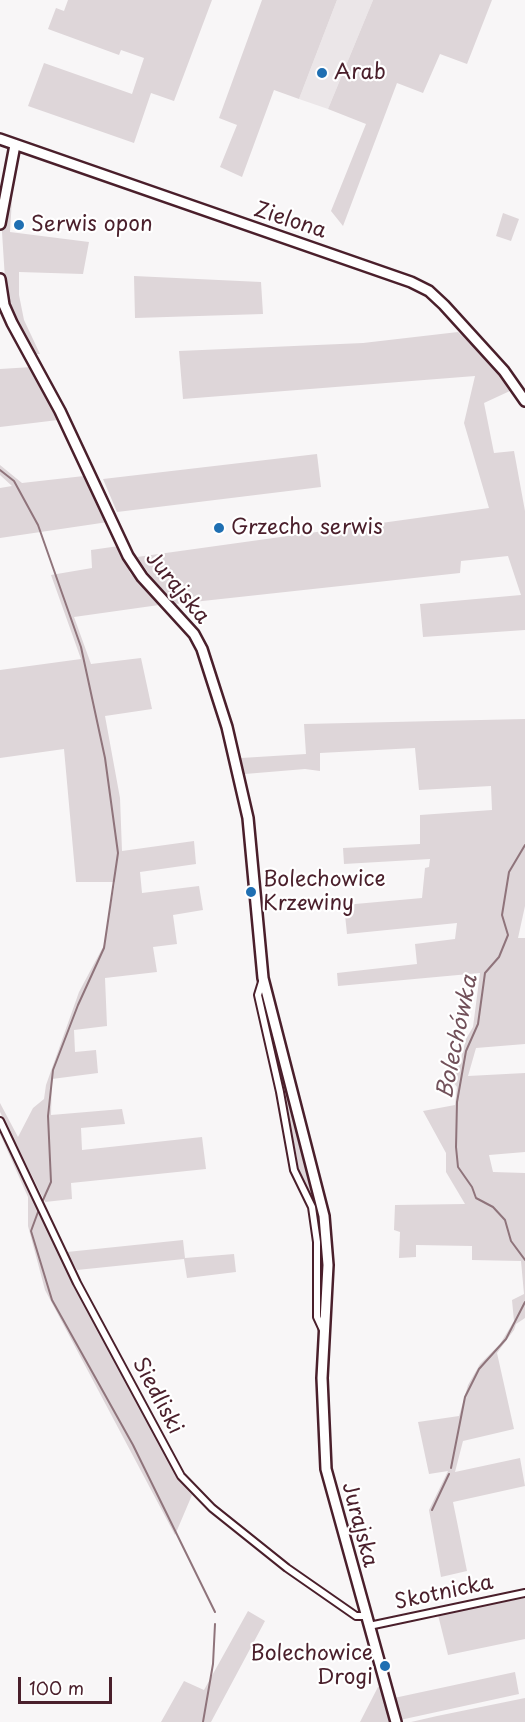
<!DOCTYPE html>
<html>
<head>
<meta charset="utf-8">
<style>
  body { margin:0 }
  #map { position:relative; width:525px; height:1722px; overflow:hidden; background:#f8f6f7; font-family:"Playpen Sans",sans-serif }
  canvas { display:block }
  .scale { position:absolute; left:18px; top:1677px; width:94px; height:27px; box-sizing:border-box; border:3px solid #4a1f2b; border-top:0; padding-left:8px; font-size:18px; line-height:21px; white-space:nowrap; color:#4a1f2b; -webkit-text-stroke:4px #fff; paint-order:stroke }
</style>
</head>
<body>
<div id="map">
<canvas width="525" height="1722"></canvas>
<div class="scale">100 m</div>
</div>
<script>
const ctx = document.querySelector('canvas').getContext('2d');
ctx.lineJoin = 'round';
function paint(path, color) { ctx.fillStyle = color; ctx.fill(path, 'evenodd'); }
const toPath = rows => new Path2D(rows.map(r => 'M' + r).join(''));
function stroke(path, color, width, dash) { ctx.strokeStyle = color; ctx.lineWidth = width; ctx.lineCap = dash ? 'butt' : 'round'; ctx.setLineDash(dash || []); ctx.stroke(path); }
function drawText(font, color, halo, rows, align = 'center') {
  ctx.font = font + ' "Playpen Sans",sans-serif'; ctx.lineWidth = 4.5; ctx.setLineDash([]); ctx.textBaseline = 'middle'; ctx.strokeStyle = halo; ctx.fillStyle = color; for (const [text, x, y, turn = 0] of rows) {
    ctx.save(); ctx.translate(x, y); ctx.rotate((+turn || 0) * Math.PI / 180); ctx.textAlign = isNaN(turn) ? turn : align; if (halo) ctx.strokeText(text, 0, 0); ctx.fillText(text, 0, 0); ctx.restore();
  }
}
paint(toPath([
  [337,0,373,0,328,109,299,99]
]), '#ebe6e8');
paint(toPath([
  [68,0,212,0,174,101,151,93,134,143,28,106,44,63,132,94,144,58,121,50,119,55,48,29,56,8,64,11],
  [262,0,337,0,299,99,274,90,242,177,220,167,237,125,219,118],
  [373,0,492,0,467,64,440,54,423,93,397,83,343,226,331,211,366,124,328,109],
  [7,199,12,199,10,232,89,242,83,274,19,272,19,295,24,320,40,354,36,354,11,310,6,295,2,232],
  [503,213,519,219,511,241,496,236],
  [134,276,261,282,263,314,135,318],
  [458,332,480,352,512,390,484,403,494,453,514,451,525,511,525,630,423,637,420,604,521,595,508,556,461,561,460,573,175,604,152,578,137,557,489,508,464,423,475,376,183,399,179,351,363,343],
  [32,367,58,420,0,427,0,369],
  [317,454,321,487,117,512,103,479],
  [0,465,22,483,84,476,108,522,0,538,0,488,12,486,0,475],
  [119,546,130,573,159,605,74,617,91,664,141,658,152,709,105,716,120,798,122,851,194,841,196,864,140,872,142,893,199,886,203,910,173,915,177,944,153,947,157,972,105,978,107,1026,74,1030,75,1052,96,1050,98,1073,52,1079,51,1115,122,1109,125,1124,81,1128,82,1150,202,1137,206,1169,71,1183,72,1199,45,1202,0,1112,0,1103,18,1137,33,1108,44,1099,46,1085,79,992,104,945,115,882,76,882,64,749,0,758,0,670,81,659,51,575,92,568,91,550],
  [525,719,525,906,518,938,525,938,525,1044,476,1048,468,1076,525,1073,525,1152,489,1155,493,1172,525,1173,525,1318,516,1324,514,1330,497,1353,514,1429,463,1441,455,1472,520,1458,525,1486,453,1502,467,1571,441,1577,429,1510,448,1471,429,1474,418,1422,459,1416,468,1385,480,1364,500,1344,514,1321,512,1300,524,1294,521,1261,472,1260,472,1246,416,1245,416,1257,399,1258,400,1232,394,1230,395,1205,465,1204,446,1172,446,1153,423,1111,455,1105,457,1087,450,1078,451,1062,461,1058,466,1039,473,1027,480,973,338,986,337,973,417,964,415,944,455,939,457,923,347,934,344,905,422,898,425,868,429,867,430,859,344,864,343,848,420,844,420,815,492,810,491,786,419,790,415,748,320,753,320,771,305,769,245,774,241,758,306,754,304,724],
  [263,990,301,1140,305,1168,322,1216,326,1265,321,1314,314,1205,297,1168,297,1158,261,994],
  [0,1126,73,1280,177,1478,192,1495,175,1535,45,1290,28,1226,28,1197,0,1134],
  [183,1240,185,1258,234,1254,236,1272,187,1278,184,1259,77,1270,67,1252],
  [525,1598,525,1639,448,1655,438,1615],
  [248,1611,265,1621,211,1722,161,1722,184,1681,204,1690],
  [515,1672,519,1694,400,1720,394,1698],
  [380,1686,390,1722,360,1722,378,1687],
  [525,1698,525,1722,411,1722,437,1716]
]), '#ded6d9');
stroke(toPath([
  [0,470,14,481,38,525,81,647,105,758,118,853,104,948,78,1005,53,1070,48,1116,51,1182,43,1200],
  [525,845,509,872,502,915,508,935,499,957,485,973,478,1024,466,1051,457,1102,456,1147,458,1167,472,1187,476,1198,493,1207,505,1220,511,1241,525,1260],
  [38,1212,31,1231,52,1300,133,1445,215,1612],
  [451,1468,465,1397,479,1369,506,1339,525,1302],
  [432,1510,449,1474],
  [203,1722,213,1664,215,1624]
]), '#8f747b', 2);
const street = toPath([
  [262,982,258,995,280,1092,294,1170,312,1207,317,1242,317,1317,323,1330],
  [0,1121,77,1283,181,1476,212,1508,287,1568,356,1616,366,1616],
  [369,1626,525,1593]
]);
const secondary = toPath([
  [0,139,411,282,429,291,444,305,504,371,525,401],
  [0,224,15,145],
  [0,279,4,305,12,323,60,411,128,556,142,577,194,634,202,649,227,727,248,818,263,978,324,1216,328,1265,322,1378,326,1469,396,1722]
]);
stroke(street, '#4a1f2b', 10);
stroke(secondary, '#4a1f2b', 14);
stroke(street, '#fff', 6);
stroke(secondary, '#fff', 9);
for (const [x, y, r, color] of [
  [322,73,6,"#1f6fb2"],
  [19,225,6,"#1f6fb2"],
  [219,528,6,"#1f6fb2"],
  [251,892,6,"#1f6fb2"],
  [385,1666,6,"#1f6fb2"]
]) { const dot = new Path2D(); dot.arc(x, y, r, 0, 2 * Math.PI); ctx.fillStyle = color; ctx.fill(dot); stroke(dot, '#fff', 2); }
drawText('21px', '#4a1f2b', '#fff', [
  ["Arab",334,73],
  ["Serwis opon",31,225],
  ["Grzecho serwis",231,528],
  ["Bolechowice",263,880],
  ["Krzewiny",263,904],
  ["Bolechowice",373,1654,"right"],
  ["Drogi",373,1678,"right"]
], 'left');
drawText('21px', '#4a1f2b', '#fff', [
  ["Zielona",290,221,18],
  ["Jurajska",177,588,50],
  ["Siedliski",157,1396,62],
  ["Jurajska",359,1525,75],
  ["Skotnicka",444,1593,-12]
]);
drawText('italic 22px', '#72515a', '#fff', [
  ["Bolechówka",458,1037,-78]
]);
</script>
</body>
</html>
